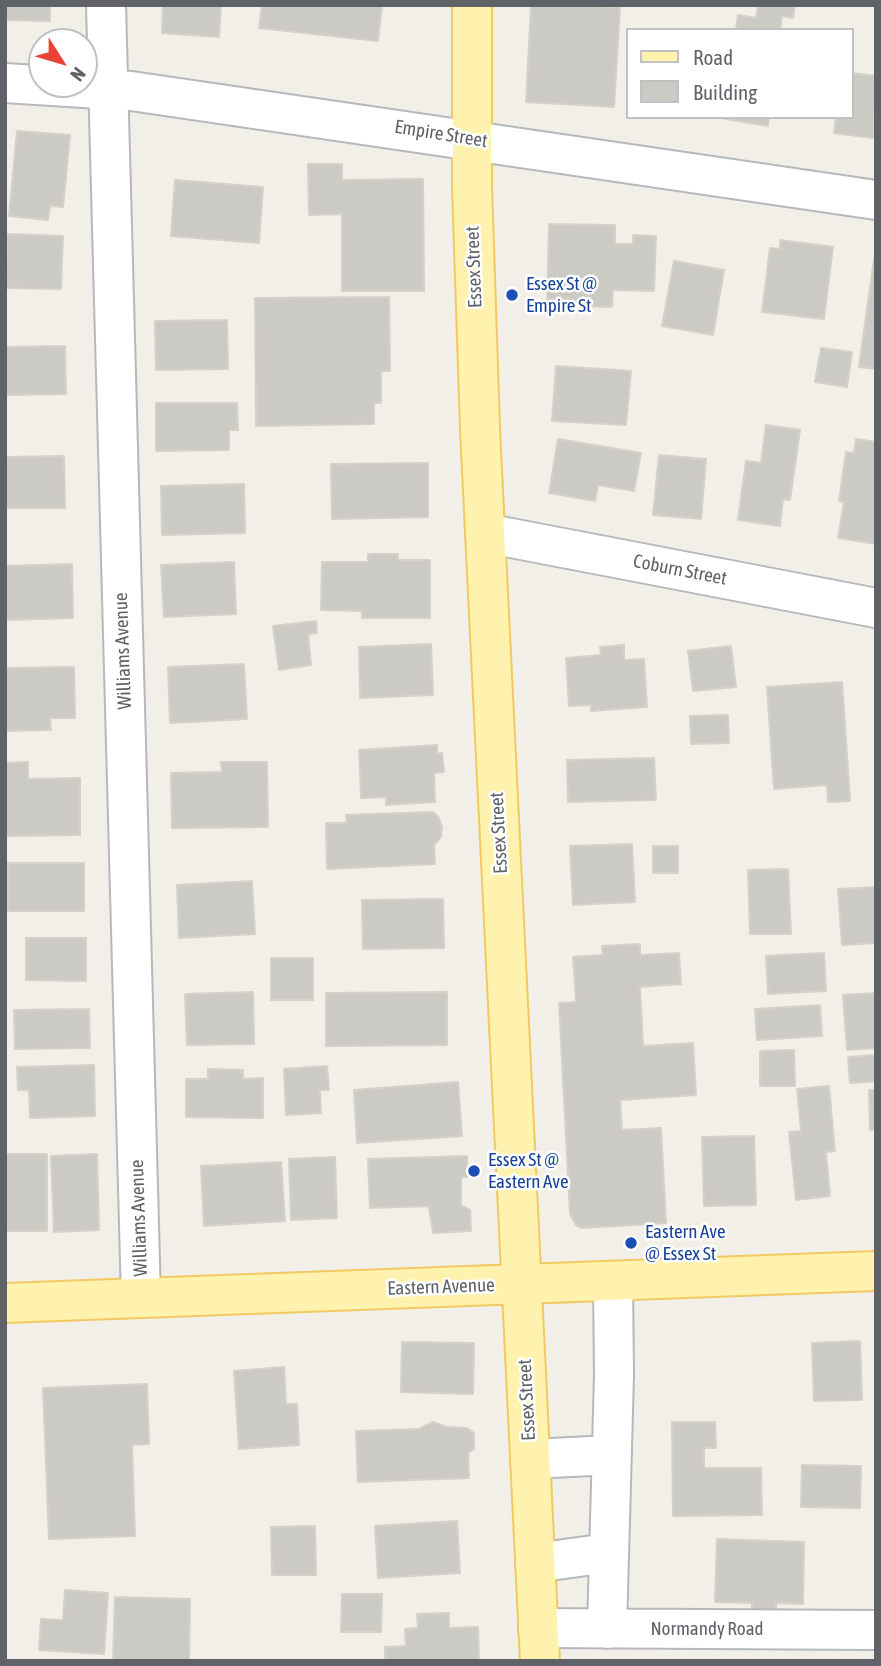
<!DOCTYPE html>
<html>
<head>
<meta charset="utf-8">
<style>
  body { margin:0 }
  #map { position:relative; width:881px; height:1666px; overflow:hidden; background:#f1efe8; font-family:"Asap Condensed",sans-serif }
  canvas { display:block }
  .frame { position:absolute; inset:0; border:7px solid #5f6368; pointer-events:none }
  .legend { position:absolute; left:626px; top:28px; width:228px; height:91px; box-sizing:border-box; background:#fff; border:2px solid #bfc1c3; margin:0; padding:9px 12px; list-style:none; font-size:21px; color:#5f6368 }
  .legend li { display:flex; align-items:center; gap:14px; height:35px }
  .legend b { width:35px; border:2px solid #bfc1c3 }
  .north { position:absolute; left:28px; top:28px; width:70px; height:70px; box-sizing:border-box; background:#fff; border:2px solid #bfc1c3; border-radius:50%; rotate:127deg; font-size:19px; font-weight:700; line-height:28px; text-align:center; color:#5f6368 }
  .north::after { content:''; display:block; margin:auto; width:24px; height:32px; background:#ea4335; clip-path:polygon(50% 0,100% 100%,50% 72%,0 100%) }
</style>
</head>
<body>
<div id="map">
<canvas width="881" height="1666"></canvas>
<div class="frame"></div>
<ul class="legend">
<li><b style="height:9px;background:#fff2af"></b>Road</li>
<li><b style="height:19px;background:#cccac5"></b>Building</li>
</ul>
<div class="north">N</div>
</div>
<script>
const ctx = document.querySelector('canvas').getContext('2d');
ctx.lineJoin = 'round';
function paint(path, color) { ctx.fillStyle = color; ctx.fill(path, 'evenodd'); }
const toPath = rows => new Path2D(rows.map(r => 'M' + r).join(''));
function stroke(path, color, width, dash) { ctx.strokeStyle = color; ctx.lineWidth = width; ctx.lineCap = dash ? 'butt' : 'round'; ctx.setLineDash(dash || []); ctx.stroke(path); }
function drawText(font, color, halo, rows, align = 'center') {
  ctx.font = font + ' "Asap Condensed",sans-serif'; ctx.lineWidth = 5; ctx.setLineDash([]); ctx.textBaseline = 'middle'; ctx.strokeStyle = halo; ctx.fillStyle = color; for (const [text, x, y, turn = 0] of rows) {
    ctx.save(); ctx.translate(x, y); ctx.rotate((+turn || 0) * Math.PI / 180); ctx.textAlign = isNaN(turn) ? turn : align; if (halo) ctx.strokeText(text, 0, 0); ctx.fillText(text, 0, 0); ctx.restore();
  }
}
const building = toPath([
  [5,5,50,5,50,21,5,20,5,5],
  [163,5,221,5,219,37,162,33,163,5],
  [262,5,382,5,378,41,259,28,262,5],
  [531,5,620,7,614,107,526,102,531,5],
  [758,5,795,5,793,18,782,16,780,30,736,30,738,15,756,18,758,5],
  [851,73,876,76,873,138,834,133,836,117,851,117,851,73],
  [714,117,769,117,768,126,714,117],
  [17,131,70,135,63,207,50,206,48,220,9,216,17,131],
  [308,164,342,164,342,180,423,179,424,291,342,291,342,214,309,215,308,164],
  [175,180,263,187,259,243,171,236,175,180],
  [549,224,615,225,615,244,633,244,633,235,656,236,654,291,613,290,612,307,547,305,549,224],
  [8,234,63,236,61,289,5,288,8,234],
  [780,240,833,247,824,319,762,312,770,248,780,249,780,240],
  [874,259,876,259,876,369,859,367,874,259],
  [674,261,724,270,713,335,662,326,674,261],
  [389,297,390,371,381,371,381,403,374,403,374,424,256,426,255,298,389,297],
  [227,320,228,369,156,370,155,321,227,320],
  [65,346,66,394,5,395,5,347,65,346],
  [821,348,852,352,847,387,815,382,821,348],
  [556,366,631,371,626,425,552,421,556,366],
  [156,403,237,403,238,430,229,430,229,450,156,451,156,403],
  [766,425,800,430,790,500,783,499,780,526,738,520,746,461,761,463,766,425],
  [558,439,641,453,634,491,598,485,595,501,549,493,558,439],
  [856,439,876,442,876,544,838,538,844,502,839,501,846,452,854,453,856,439],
  [659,455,706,459,701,519,653,515,659,455],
  [64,456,65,508,5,508,5,457,64,456],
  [428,463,428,517,332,519,331,464,428,463],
  [244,484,245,533,162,535,161,486,244,484],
  [368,554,398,554,398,560,430,560,430,618,362,618,362,611,321,610,322,562,368,562,368,554],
  [234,562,236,614,164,617,161,565,234,562],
  [72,564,73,618,5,620,5,566,72,564],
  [316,621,317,633,308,634,311,665,279,670,273,626,316,621],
  [431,644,433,695,360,698,359,647,431,644],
  [624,645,624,660,644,659,647,707,591,711,591,705,569,706,566,658,601,655,600,647,624,645],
  [731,646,736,687,693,691,688,651,731,646],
  [244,664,247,719,170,723,168,667,244,664],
  [74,667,75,718,50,718,51,730,5,731,5,668,74,667],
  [842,682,850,801,828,802,827,785,774,789,767,687,842,682],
  [728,715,729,743,691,744,690,716,728,715],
  [437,745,437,754,442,753,444,772,434,773,435,802,386,805,386,797,361,798,359,750,437,745],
  [654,758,656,800,568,802,567,760,654,758],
  [28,762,28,779,80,778,80,835,5,836,5,763,28,762],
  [221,762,267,762,268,827,172,828,171,773,222,772,221,762],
  [433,812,439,818,442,828,441,837,434,845,435,864,327,869,326,823,347,823,346,815,433,812],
  [632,844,635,902,573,905,570,846,632,844],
  [653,846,678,846,678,873,653,873,653,846],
  [8,863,84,863,84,911,8,911,8,863],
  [788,869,791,934,750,934,748,870,788,869],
  [252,881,255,934,179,938,177,885,252,881],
  [876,887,876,943,842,945,838,889,876,887],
  [443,899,444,948,363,949,362,900,443,899],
  [26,938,86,938,86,981,26,980,26,938],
  [640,944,640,955,679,953,681,984,640,987,643,1046,693,1043,696,1095,620,1100,622,1130,661,1128,666,1223,582,1228,576,1225,570,1214,559,1003,576,1002,573,957,603,955,602,946,640,944],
  [824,953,826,991,768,994,766,956,824,953],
  [271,958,313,958,313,1000,271,1000,271,958],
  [253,992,254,1044,187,1045,185,994,253,992],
  [447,992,447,1045,326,1046,326,993,447,992],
  [876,993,876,1048,847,1050,843,995,876,993],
  [820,1005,822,1036,757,1040,755,1009,820,1005],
  [89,1009,90,1048,15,1049,14,1010,89,1009],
  [794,1050,795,1086,760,1086,760,1051,794,1050],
  [876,1055,876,1081,850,1083,848,1057,876,1055],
  [94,1065,95,1116,30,1118,29,1090,18,1090,17,1067,94,1065],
  [327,1066,329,1090,320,1090,321,1113,286,1115,284,1069,327,1066],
  [208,1069,243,1070,243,1079,263,1078,263,1118,186,1117,186,1079,208,1079,208,1069],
  [458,1082,462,1136,357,1143,354,1090,458,1082],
  [829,1086,835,1151,826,1152,830,1196,796,1200,789,1132,801,1131,797,1089,829,1086],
  [869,1090,876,1090,876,1130,870,1130,869,1090],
  [754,1136,756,1205,704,1206,702,1137,754,1136],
  [5,1154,47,1154,47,1231,5,1231,5,1154],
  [97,1154,99,1230,54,1232,51,1156,97,1154],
  [467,1156,468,1177,461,1177,461,1205,470,1210,471,1231,433,1233,429,1206,370,1208,368,1159,467,1156],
  [335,1157,337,1218,291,1220,289,1159,335,1157],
  [281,1162,285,1221,204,1226,201,1166,281,1162],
  [860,1341,862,1400,814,1401,812,1343,860,1341],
  [402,1342,474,1343,473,1394,401,1392,402,1342],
  [284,1367,286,1404,297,1404,299,1445,239,1449,234,1371,284,1367],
  [147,1384,149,1444,132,1445,135,1536,49,1539,43,1388,147,1384],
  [433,1422,446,1427,467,1428,474,1433,474,1449,468,1453,469,1478,358,1482,356,1431,419,1429,433,1422],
  [672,1422,715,1422,716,1448,704,1448,704,1468,761,1468,762,1515,673,1516,672,1422],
  [802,1465,861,1466,860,1508,801,1507,802,1465],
  [457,1521,460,1573,378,1578,375,1526,457,1521],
  [315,1526,316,1575,272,1575,271,1527,315,1526],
  [717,1539,804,1542,803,1604,776,1603,776,1611,752,1611,752,1603,715,1602,717,1539],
  [65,1590,108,1593,104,1654,39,1650,41,1619,63,1620,65,1590],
  [342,1594,382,1594,381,1632,341,1632,342,1594],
  [115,1597,190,1599,189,1661,113,1660,115,1597],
  [449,1613,449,1628,478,1627,479,1661,385,1661,385,1647,406,1646,405,1629,418,1628,417,1614,449,1613]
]);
paint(building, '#cccac5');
stroke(building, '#d6d1c6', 2);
const minor = toPath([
  [106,5,141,1298],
  [5,83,131,91,876,200],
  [485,533,876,608],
  [530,1459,612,1455],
  [535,1563,608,1553],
  [538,1628,876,1630],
  [607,1629,614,1375,613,1281]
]);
const major = toPath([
  [472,5,472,186,480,429,540,1661],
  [5,1303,876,1271]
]);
stroke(minor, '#b5b8bc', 42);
stroke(major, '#f2c960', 42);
stroke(minor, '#fff', 38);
stroke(major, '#fff2af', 38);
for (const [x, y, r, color] of [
  [512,295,7,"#1a4fb4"],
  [474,1171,7,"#1a4fb4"],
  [631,1243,7,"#1a4fb4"]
]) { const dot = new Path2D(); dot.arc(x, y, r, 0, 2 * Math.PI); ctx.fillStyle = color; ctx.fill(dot); stroke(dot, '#fff', 2.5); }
drawText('19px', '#5f6368', '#fff', [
  ["Empire Street",441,134,9],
  ["Essex Street",474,267,-92],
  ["Coburn Street",680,570,11],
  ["Williams Avenue",123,651,-92],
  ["Essex Street",499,833,-93],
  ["Williams Avenue",139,1218,-92],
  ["Eastern Avenue",441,1287,-2],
  ["Essex Street",527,1400,-93],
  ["Normandy Road",707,1629]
]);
drawText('19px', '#164399', '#fff', [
  ["Essex St @",526,284],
  ["Empire St",526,306],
  ["Essex St @",488,1160],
  ["Eastern Ave",488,1182],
  ["Eastern Ave",645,1232],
  ["@ Essex St",645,1254]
], 'left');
</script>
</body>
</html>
